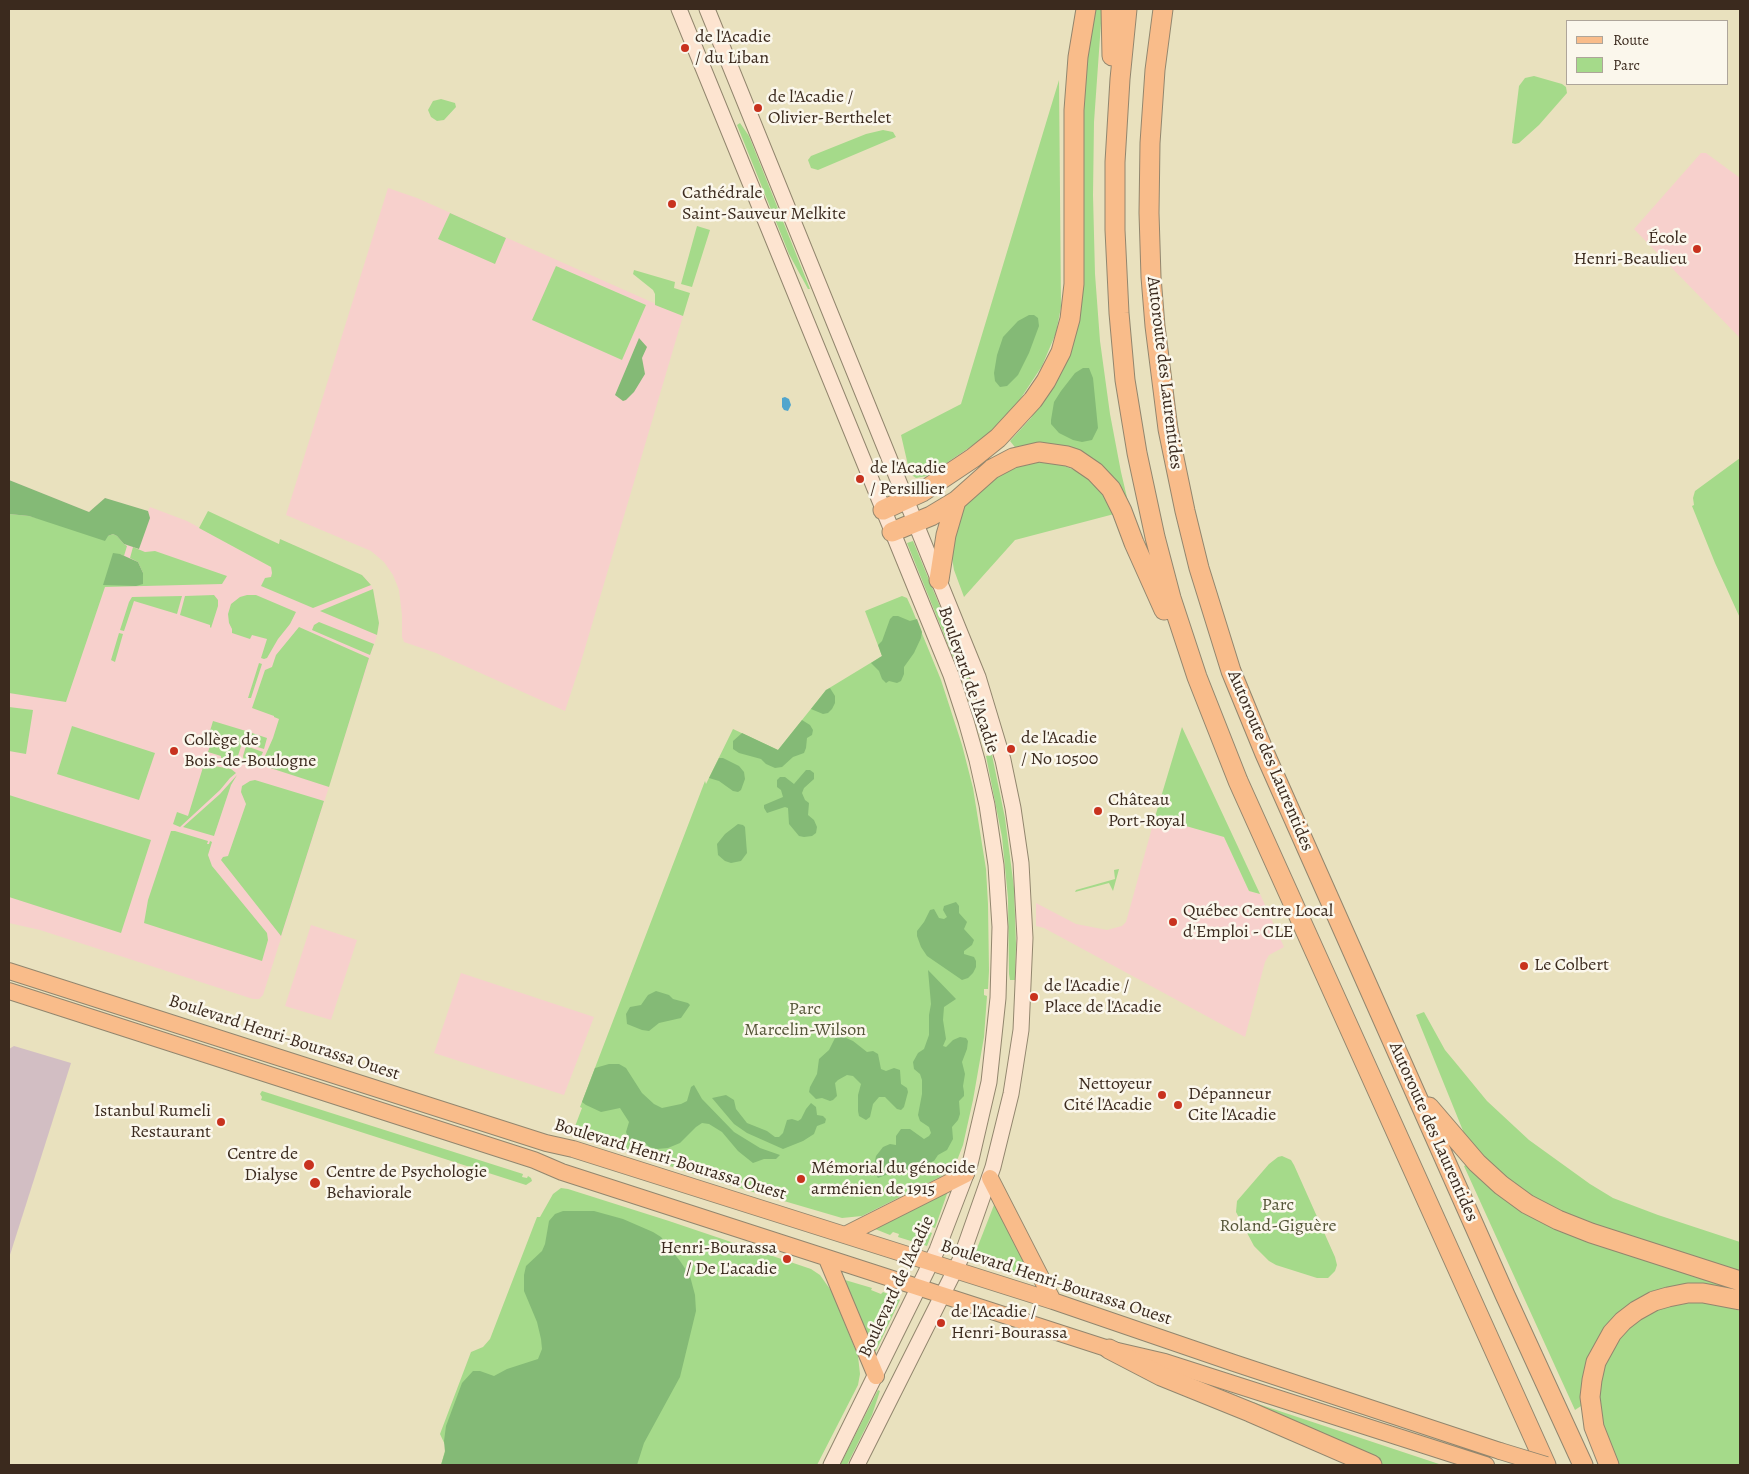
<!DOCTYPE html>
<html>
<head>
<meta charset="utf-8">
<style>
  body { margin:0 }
  #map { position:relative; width:1749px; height:1474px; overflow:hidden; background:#e9e1be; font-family:Alegreya,serif }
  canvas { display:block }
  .frame { position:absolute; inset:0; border:10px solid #3b2a1e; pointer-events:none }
  .legend { position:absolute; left:1566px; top:20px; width:162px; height:65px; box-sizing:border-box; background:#fbf7ec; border:1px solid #aea59a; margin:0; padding:6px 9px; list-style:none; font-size:15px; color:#3b2a1e }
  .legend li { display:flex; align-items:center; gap:10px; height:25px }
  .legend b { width:25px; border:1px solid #aea59a }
</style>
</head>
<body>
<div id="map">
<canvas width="1749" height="1474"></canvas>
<div class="frame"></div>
<ul class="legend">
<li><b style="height:6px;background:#f9bc8a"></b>Route</li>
<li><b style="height:14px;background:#a5da8a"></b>Parc</li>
</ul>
</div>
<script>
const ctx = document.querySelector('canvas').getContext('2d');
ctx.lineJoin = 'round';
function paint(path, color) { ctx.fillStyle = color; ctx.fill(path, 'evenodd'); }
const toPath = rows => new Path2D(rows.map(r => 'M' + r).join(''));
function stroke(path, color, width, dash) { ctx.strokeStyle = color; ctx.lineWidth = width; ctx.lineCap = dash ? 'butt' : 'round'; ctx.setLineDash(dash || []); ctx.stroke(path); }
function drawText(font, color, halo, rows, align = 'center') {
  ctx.font = font + ' Alegreya,serif'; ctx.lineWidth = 5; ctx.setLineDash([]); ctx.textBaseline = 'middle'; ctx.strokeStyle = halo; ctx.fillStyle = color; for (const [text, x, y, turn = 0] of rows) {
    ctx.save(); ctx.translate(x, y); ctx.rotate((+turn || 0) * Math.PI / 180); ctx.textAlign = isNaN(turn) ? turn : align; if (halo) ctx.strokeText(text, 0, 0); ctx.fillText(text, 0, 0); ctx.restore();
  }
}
paint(toPath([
  [1701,153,1706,153,1740,178,1740,338,1634,229],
  [388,188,417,198,683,316,580,665,565,711,436,653,404,642,402,637,402,615,399,590,393,575,384,562,371,551,286,515],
  [9,480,89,512,105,498,148,511,150,507,187,521,271,567,280,539,362,575,369,582,373,589,379,623,377,635,263,995,259,999,253,999,40,930,9,923],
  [1155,817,1224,837,1249,891,1260,894,1284,947,1269,955,1265,962,1245,1037,1044,928,1036,926,1036,903,1076,924,1107,930,1122,926,1126,922],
  [311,925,357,940,331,1020,285,1006],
  [461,973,594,1017,564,1095,434,1053]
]), '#f7d0cc');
paint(toPath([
  [14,1046,71,1063,9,1258,9,1049]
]), '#d2bec3');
paint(toPath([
  [1090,9,1102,9,1094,122,1093,195,1095,274,1100,341,1110,414,1121,472,1129,506,1106,474,1018,451,1010,441,1031,418,1055,380,1063,362,1077,138],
  [1534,76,1562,84,1566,87,1567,93,1539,125,1519,143,1515,144,1512,143,1519,86,1525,78],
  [1059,80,1061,307,1056,333,1042,366,1017,404,985,437,927,476,916,478,910,474,901,435,961,404],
  [441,99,455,103,456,107,444,120,437,121,431,117,428,110,433,101],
  [740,123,749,136,810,289,808,289,789,254,737,125],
  [883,130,893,132,896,137,818,170,811,168,808,160,811,156,866,134],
  [450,213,506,238,495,264,438,239],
  [697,226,710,230,692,287,681,284],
  [556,266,646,305,622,360,532,320],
  [634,270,675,282,674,288,690,293,683,316,655,305,655,294,653,290,633,274],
  [1740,458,1740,618,1715,563,1692,506,1694,505,1693,498,1695,491],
  [1032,462,1047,462,1062,465,1079,472,1095,484,1118,513,1015,540,964,597,954,570,952,558,951,544,959,516,970,498,986,481,1015,465],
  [208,511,279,544,280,539,362,575,371,585,313,608,261,586,265,578,271,577,272,573,271,567,199,528],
  [9,514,29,516,108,536,113,534,117,536,124,544,127,546,124,556,120,554,143,573,138,562,130,558,133,547,145,552,155,551,227,576,222,584,105,587,66,702,9,693],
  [913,541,966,670,969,679,965,680,958,669,907,543],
  [373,589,379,623,377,635,320,611],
  [214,595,218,600,218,606,211,628,210,627,210,625,180,615,185,596],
  [247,595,256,595,296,612,290,624,278,639,267,658,264,659,261,658,267,639,252,635,250,639,232,633,232,629,229,623,228,614,231,604,240,597],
  [182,596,177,614,134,601,124,631,120,630,129,602,132,597],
  [902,596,907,598,912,609,941,680,962,745,973,788,986,869,988,904,989,971,988,989,984,989,984,995,987,996,984,1037,973,1100,963,1145,958,1158,950,1169,940,1177,862,1216,842,1218,719,1182,577,1136,574,1132,574,1129,582,1108,580,1107,629,979,705,781,706,784,733,729,778,750,826,690,882,656,865,611],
  [319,622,374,644,370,655,312,630,314,625],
  [299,627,369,658,329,787,261,765,273,738,279,719,274,717,274,716,252,708,265,670,272,667,276,655],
  [119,633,123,634,115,662,111,660],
  [259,663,262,664,251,698,248,698],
  [9,707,33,710,26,754,9,751],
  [213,721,246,731,236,762,221,758,221,756,208,752,214,733,210,731],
  [72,726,155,753,139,800,57,774],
  [1182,727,1260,894,1249,891,1224,837,1155,817],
  [252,733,267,738,264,749,248,744],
  [246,746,263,752,257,765,247,765,244,762,243,756],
  [992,755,1005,818,1014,888,1016,944,1015,980,1010,980,1009,974,1008,898,1002,837,986,756],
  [204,764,231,769,236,773,230,778,220,790,180,827,173,824,177,812,188,816],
  [237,775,231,785,214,836,183,827,220,794],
  [255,780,324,801,281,936,221,860,223,857,228,856,246,804,241,792,242,786,250,781],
  [9,795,151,840,121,933,9,897],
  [171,831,175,831,208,841,207,844,209,844,210,841,212,842,208,855,212,866,267,933,268,940,262,961,144,923,148,900],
  [1119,869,1113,891,1109,883,1075,892,1076,890,1115,879,1114,870],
  [1424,1012,1445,1050,1455,1062,1487,1101,1529,1140,1590,1184,1613,1198,1658,1215,1740,1242,1740,1272,1608,1231,1538,1202,1501,1176,1468,1143,1416,1015],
  [262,1091,523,1174,522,1177,527,1178,528,1176,531,1178,532,1181,526,1185,261,1100,262,1097,260,1094],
  [1282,1156,1291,1160,1294,1165,1335,1257,1337,1265,1335,1271,1328,1278,1317,1278,1276,1265,1269,1261,1254,1246,1236,1212,1237,1201,1256,1179,1269,1164,1278,1157],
  [1468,1164,1491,1186,1720,1282,1719,1288,1671,1287,1587,1361,1582,1379,1581,1406,1575,1410,1464,1166],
  [561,1188,568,1189,669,1221,811,1269,820,1275,832,1292,858,1356,860,1374,858,1385,817,1465,441,1465,446,1447,440,1434,471,1352,483,1347,490,1339,537,1217,540,1217,553,1194],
  [948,1191,935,1228,932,1227,930,1232,932,1233,927,1246,898,1237,899,1234,893,1232,890,1235,875,1229,874,1226],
  [994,1205,995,1205,1034,1281,994,1268,995,1265,990,1264,986,1266,974,1261,974,1256],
  [845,1280,872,1288,871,1290,881,1294,883,1292,897,1297,900,1300,876,1351,873,1351],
  [1695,1302,1723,1305,1740,1311,1740,1465,1617,1465,1606,1436,1599,1412,1598,1387,1604,1364,1623,1332,1641,1318,1657,1309],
  [1195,1383,1442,1465,1379,1465],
  [878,1390,880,1391,872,1415,847,1465,840,1465]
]), '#a5da8a');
paint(toPath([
  [1029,315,1034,315,1038,318,1039,326,1029,353,1018,375,1007,386,1000,387,995,381,994,373,997,355,1003,337,1018,321],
  [639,338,647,347,642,358,645,374,634,392,626,400,623,401,615,395],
  [1083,368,1089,368,1093,378,1098,428,1092,440,1082,442,1073,440,1059,433,1051,424,1051,420,1054,402,1061,391,1075,373],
  [9,480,89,512,105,498,148,511,150,518,139,549,124,544,117,536,113,534,108,536,105,541,29,516,9,514],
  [113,553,120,554,138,562,143,573,143,584,136,586,103,585],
  [893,616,898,616,910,621,917,619,922,632,921,638,914,653,904,667,904,674,901,681,897,683,889,681,886,683,882,679,879,671,871,663,882,656,878,645,882,641,890,619],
  [830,688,835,696,835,703,832,709,828,713,823,714,811,709,826,690],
  [802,720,810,725,813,730,812,735,807,738,806,748,804,753,793,757,782,767,775,768,766,764,761,759,739,753,733,749,733,741,742,733,778,750],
  [719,758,723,758,739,766,744,772,745,779,741,790,738,792,733,791,719,781,709,778],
  [806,770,810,770,814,773,814,779,804,788,802,793,805,800,809,803,808,815,814,820,817,827,816,833,812,836,804,837,799,836,789,824,788,808,785,807,767,813,764,808,764,805,783,797,781,790,777,787,777,780,780,777,785,777,794,784],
  [738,824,743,825,745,827,747,853,741,861,731,863,725,861,718,855,717,844,725,834],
  [956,902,959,906,959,913,967,922,964,929,974,940,972,945,964,951,964,954,974,957,976,961,976,967,973,973,968,978,962,980,927,956,921,947,917,936,917,931,924,922,930,910,934,909,939,918,944,919,947,917,943,910,944,906],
  [928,970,956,999,944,1007,943,1020,946,1039,943,1046,946,1047,953,1040,960,1037,966,1038,968,1041,967,1049,962,1062,965,1074,963,1086,964,1092,964,1096,959,1101,960,1114,958,1120,952,1127,953,1139,947,1150,938,1155,934,1161,922,1166,913,1174,903,1170,898,1170,878,1178,873,1170,876,1156,883,1147,890,1144,896,1145,896,1136,901,1129,910,1129,924,1139,929,1136,931,1133,929,1127,920,1121,918,1115,922,1094,922,1080,920,1074,914,1069,913,1062,918,1053,924,1049,929,1035,929,1015,931,1004],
  [656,991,669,995,673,999,688,1003,690,1005,681,1018,659,1023,649,1031,642,1030,627,1024,626,1014,630,1007,641,1005,648,995],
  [842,1036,853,1041,867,1052,873,1051,878,1054,881,1069,886,1071,894,1068,900,1070,901,1084,907,1088,908,1092,904,1107,901,1110,897,1109,885,1097,879,1097,873,1104,870,1117,866,1120,859,1116,858,1111,858,1095,861,1084,853,1076,847,1075,838,1080,835,1083,837,1096,833,1100,830,1101,822,1098,816,1099,809,1092,810,1087,817,1074,819,1059,829,1050,835,1038],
  [609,1064,619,1064,626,1068,642,1093,654,1104,662,1108,681,1104,687,1101,691,1087,694,1085,702,1099,734,1132,760,1148,780,1155,776,1159,764,1159,753,1163,738,1151,722,1132,709,1124,702,1123,696,1127,680,1143,668,1148,657,1149,649,1147,645,1143,629,1141,626,1132,629,1122,620,1108,601,1112,586,1105,582,1102,595,1068],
  [726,1095,734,1100,736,1109,747,1123,767,1131,775,1137,779,1137,783,1133,787,1120,792,1119,798,1121,801,1119,806,1109,811,1103,816,1107,817,1115,823,1116,826,1119,825,1123,817,1126,814,1134,803,1141,783,1149,747,1133,734,1124,712,1098],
  [563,1211,594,1211,623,1219,653,1232,661,1237,680,1261,690,1276,695,1295,696,1311,680,1377,644,1443,637,1465,441,1465,445,1452,444,1441,446,1426,462,1383,473,1371,480,1371,494,1376,507,1369,538,1359,542,1349,541,1339,537,1322,524,1291,524,1275,526,1266,542,1251,545,1244,549,1221,555,1214]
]), '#84ba76');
paint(toPath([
  [785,397,789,399,791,405,788,411,784,410,782,407,782,398]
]), '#51a5cd');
const secondary = toPath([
  [679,9,951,675,966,721,977,760,987,805,996,865,1000,927,998,998,989,1082,970,1164,937,1250,831,1465],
  [707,9,978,677,1003,760,1013,808,1021,863,1025,938,1021,1030,1011,1094,993,1167,961,1258,857,1465]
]);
const primary = toPath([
  [9,971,496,1127,546,1143,573,1149,1053,1301,1234,1363,1500,1451],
  [9,991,534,1160,562,1172,1109,1349,1165,1362,1486,1465],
  [990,1178,1053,1301],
  [845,1235,966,1174],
  [827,1259,876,1376]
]);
const motorway = toPath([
  [1111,9,1112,56],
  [1127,9,1120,79,1115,162,1115,230,1119,313,1125,380,1137,453,1155,537,1171,598,1197,677,1238,781,1546,1465],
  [1163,9,1155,70,1150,143,1149,213,1151,277,1155,326,1168,429,1185,511,1199,568,1231,671,1265,754,1505,1295,1583,1465],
  [883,510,922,492,973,458,998,438,1033,400,1046,381,1061,352,1070,319,1074,284,1074,110,1078,57,1086,9],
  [892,532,931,516,956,501,992,469,1013,458,1039,452,1067,456,1076,459,1095,472,1111,489,1122,511,1134,543,1164,610],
  [939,580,946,535,956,501],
  [1429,1107,1477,1163,1501,1185,1527,1204,1558,1220,1591,1233,1740,1281],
  [1109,1349,1161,1376,1250,1412,1372,1465],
  [1609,1465,1594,1427,1590,1397,1592,1380,1596,1362,1612,1333,1623,1321,1636,1311,1654,1301,1668,1297,1688,1293,1703,1293,1740,1300]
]);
stroke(secondary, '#92866e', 17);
stroke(primary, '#92866e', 18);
stroke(motorway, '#92866e', 21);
stroke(secondary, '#fde4d0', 15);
stroke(primary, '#f9bc8a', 16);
stroke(motorway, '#f9bc8a', 19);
const primaryBridge = toPath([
  [1500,1451,1546,1465]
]);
stroke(primaryBridge, '#92866e', 18, []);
stroke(primaryBridge, '#f9bc8a', 16);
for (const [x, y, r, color] of [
  [685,48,5,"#c8321e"],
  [758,108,5,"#c8321e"],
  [672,204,5,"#c8321e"],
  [1697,249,5,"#c8321e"],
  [860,479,5,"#c8321e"],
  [1011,749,5,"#c8321e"],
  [174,751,5,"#c8321e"],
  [1098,811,5,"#c8321e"],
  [1173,922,5,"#c8321e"],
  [1524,966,5,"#c8321e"],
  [1034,997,5,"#c8321e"],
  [1162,1095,5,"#c8321e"],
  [1178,1105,5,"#c8321e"],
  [221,1122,5,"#c8321e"],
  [309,1165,6,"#c8321e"],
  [801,1179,5,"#c8321e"],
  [315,1183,6,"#c8321e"],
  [787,1259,5,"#c8321e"],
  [941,1323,5,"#c8321e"]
]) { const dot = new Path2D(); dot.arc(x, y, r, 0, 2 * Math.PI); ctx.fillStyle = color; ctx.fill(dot); stroke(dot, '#fbf7ec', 2); }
drawText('18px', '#3b2a1e', '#fbf7ec', [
  ["de l'Acadie",695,38],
  ["/ du Liban",695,59],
  ["de l'Acadie /",768,98],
  ["Olivier-Berthelet",768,119],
  ["Cathédrale",682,194],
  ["Saint-Sauveur Melkite",682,215],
  ["École",1687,239,"right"],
  ["Henri-Beaulieu",1687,260,"right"],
  ["de l'Acadie",870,469],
  ["/ Persillier",870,490],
  ["de l'Acadie",1021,739],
  ["/ No 10500",1021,760],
  ["Collège de",184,741],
  ["Bois-de-Boulogne",184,762],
  ["Château",1108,801],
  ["Port-Royal",1108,822],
  ["Québec Centre Local",1183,912],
  ["d'Emploi - CLE",1183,933],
  ["Le Colbert",1534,966],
  ["de l'Acadie /",1044,987],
  ["Place de l'Acadie",1044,1008],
  ["Nettoyeur",1152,1085,"right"],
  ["Cité l'Acadie",1152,1106,"right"],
  ["Dépanneur",1188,1095],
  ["Cite l'Acadie",1188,1116],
  ["Istanbul Rumeli",211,1112,"right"],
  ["Restaurant",211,1133,"right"],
  ["Centre de",298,1155,"right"],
  ["Dialyse",298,1176,"right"],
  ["Mémorial du génocide",811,1169],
  ["arménien de 1915",811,1190],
  ["Centre de Psychologie",326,1173],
  ["Behaviorale",326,1194],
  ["Henri-Bourassa",777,1249,"right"],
  ["/ De L'acadie",777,1270,"right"],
  ["de l'Acadie /",951,1313],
  ["Henri-Bourassa",951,1334]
], 'left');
drawText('18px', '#3b2a1e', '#fbf7ec', [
  ["Autoroute des Laurentides",1164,373,83],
  ["Boulevard de l'Acadie",968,680,71],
  ["Autoroute des Laurentides",1270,761,67],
  ["Boulevard Henri-Bourassa Ouest",284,1038,18],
  ["Autoroute des Laurentides",1433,1132,66],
  ["Boulevard Henri-Bourassa Ouest",670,1160,17],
  ["Boulevard Henri-Bourassa Ouest",1056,1283,18],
  ["Boulevard de l'Acadie",897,1287,-65]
]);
drawText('18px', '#565639', '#fbf7ec', [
  ["Parc",805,1010],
  ["Marcelin-Wilson",805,1031],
  ["Parc",1278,1206],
  ["Roland-Giguère",1278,1227]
]);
</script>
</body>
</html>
